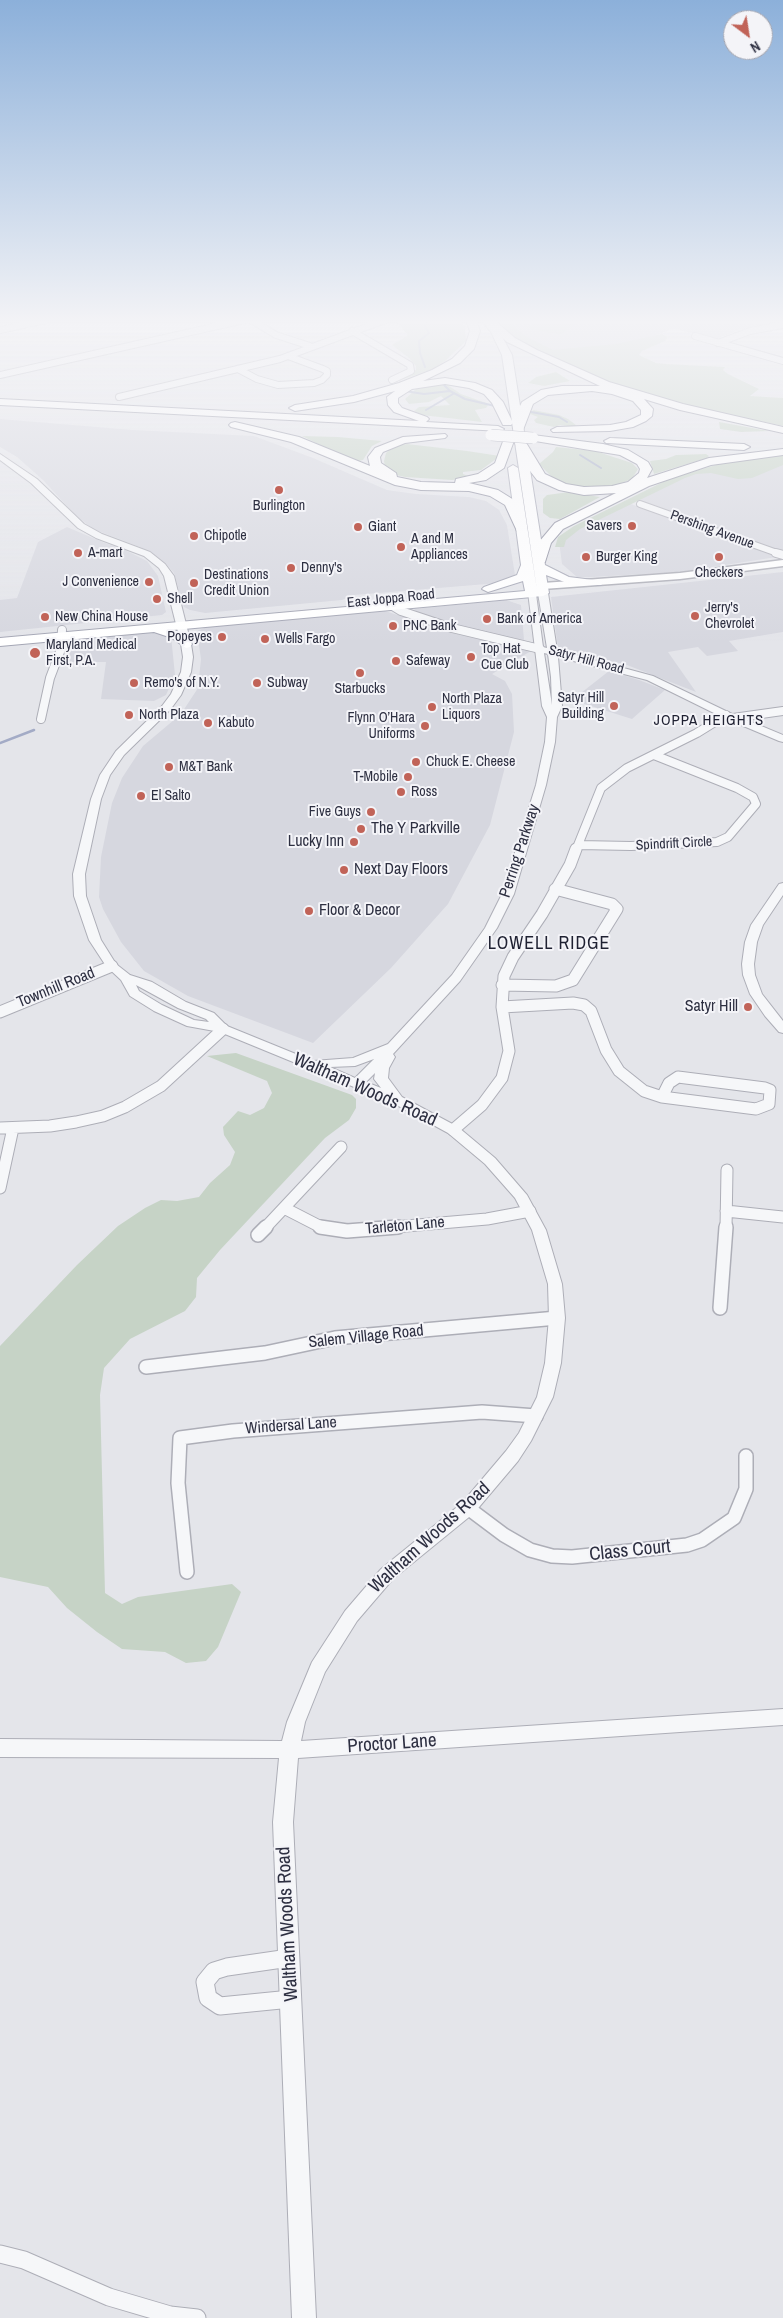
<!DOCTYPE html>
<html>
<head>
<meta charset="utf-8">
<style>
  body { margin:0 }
  #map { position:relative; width:783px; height:2318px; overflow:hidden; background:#e4e5ea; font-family:"Archivo Narrow",sans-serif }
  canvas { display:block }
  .north { position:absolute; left:723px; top:10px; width:50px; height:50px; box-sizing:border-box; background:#f4f4f8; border:1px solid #a4a5af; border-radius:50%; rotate:149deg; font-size:14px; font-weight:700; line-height:20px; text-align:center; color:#2d2f41 }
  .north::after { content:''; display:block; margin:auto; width:18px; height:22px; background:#c16358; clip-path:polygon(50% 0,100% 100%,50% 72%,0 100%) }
</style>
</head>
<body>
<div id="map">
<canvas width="783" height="2318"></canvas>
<div class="north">N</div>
</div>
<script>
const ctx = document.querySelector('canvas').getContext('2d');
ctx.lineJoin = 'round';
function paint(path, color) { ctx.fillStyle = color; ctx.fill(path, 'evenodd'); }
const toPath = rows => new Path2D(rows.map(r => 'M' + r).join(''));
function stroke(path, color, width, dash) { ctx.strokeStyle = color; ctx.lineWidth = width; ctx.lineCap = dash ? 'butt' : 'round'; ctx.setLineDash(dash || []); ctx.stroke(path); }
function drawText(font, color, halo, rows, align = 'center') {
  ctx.font = font + ' "Archivo Narrow",sans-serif'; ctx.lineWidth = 4; ctx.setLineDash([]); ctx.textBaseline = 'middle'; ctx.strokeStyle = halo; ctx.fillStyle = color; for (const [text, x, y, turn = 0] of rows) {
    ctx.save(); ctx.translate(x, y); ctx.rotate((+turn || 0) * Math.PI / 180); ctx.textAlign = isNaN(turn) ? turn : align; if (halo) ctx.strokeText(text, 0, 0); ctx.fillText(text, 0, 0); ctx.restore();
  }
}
paint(toPath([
  [493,320,767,320,771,322,769,324,739,330,714,340,674,328,615,353,535,352,499,328],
  [0,419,133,430,254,436,313,458,387,490,416,494,469,497,486,501,499,510,507,525,515,575,499,583,354,595,342,600,205,613,190,610,184,607,174,573,167,565,150,551,93,529,75,515,43,480,17,457,0,447],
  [783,459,783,552,635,500,692,473],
  [628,503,748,546,777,557,679,572,592,577,577,577,562,564,559,541,583,525],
  [67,527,105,543,123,549,147,561,158,576,166,612,162,615,0,632,0,600,17,598,38,542],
  [783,572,783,632,729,641,738,651,707,656,698,647,668,652,696,692,627,665,558,648,551,597],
  [506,600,521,605,524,640,483,633,440,620,417,612,414,609],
  [385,611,457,634,531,651,492,674,505,681,512,694,514,732,490,825,448,904,391,968,313,1043,188,996,144,971,121,942,103,909,99,897,101,857,112,803,122,778,143,746,181,714,198,688,201,659,197,631,209,626],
  [154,631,171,636,175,675,166,695,154,701,101,699,106,662,64,662,69,638],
  [609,671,639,680,665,690,632,719,572,700]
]), '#d6d7df');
paint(toPath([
  [397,320,460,320,465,326,466,341,445,361,433,369,398,381,416,370,416,366,409,358,392,345,408,335,396,322],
  [495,320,506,320,527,337,553,350,616,344,662,334,668,337,665,341,642,351,639,355,656,363,666,364,725,367,723,370,728,374,759,389,750,396,783,398,783,426,694,407,610,384,540,353,507,332],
  [546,321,560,321,573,325,562,334,557,334,530,329,529,327,532,324],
  [556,372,570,381,544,386,528,383,536,377],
  [446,384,461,394,489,404,486,408,475,410,482,422,422,415,414,411,419,407,450,405,441,396,429,402,409,404,405,399,416,389],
  [533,410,559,415,568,419,576,425,575,427,560,425,554,427,536,423,534,420,538,417,530,414],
  [719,422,769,431,741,432,720,429],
  [302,436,338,437,382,441,372,446,363,460,354,462],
  [407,444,467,451,500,456,481,470,463,472,463,474,471,477,452,480,405,477,392,474,385,469,384,461,386,453,394,446],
  [556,447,595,451,632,463,638,469,632,479,612,487,582,488,567,484,553,478,539,464,553,452],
  [706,454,709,456,707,458,654,474,650,461,666,459,676,455],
  [765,456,783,456,783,465,752,478,738,479,711,473,696,474,685,478,580,529,566,540,564,547,555,547,558,537,574,526,671,478,733,460],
  [569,492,600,497,560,519,550,518,543,513,543,499,547,495],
  [236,1053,352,1095,356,1099,356,1108,349,1120,325,1138,220,1250,197,1278,196,1297,185,1311,130,1339,104,1368,100,1395,105,1593,122,1604,138,1597,232,1584,241,1592,218,1647,206,1661,186,1663,165,1652,122,1649,97,1632,67,1608,48,1587,0,1577,0,1346,77,1265,118,1226,145,1208,161,1200,177,1201,199,1197,210,1183,230,1165,235,1152,224,1135,223,1127,238,1111,250,1115,264,1108,272,1093,267,1081,207,1056]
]), '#c6d3c6');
stroke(toPath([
  [425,367,420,353,419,341,429,333,425,327,427,320],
  [443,384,450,391,465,399,495,406],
  [405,391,424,394,450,391],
  [426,410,453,394],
  [531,412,559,417,567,422],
  [580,455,601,468]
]), '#a3abc6', 2);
stroke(toPath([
  [0,743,34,730]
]), '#a3abc6', 2.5);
const minorFar4 = toPath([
  [251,320,276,335,310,346],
  [0,330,45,320],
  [352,331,410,365,411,371,392,380],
  [695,336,783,361],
  [718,343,750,331,783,325],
  [238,369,257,379,278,385,314,383,322,380,327,375,327,371,323,369,288,356],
  [0,375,244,320],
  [119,397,280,359,385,320],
  [640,504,780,554]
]);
const minorFar3 = toPath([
  [776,553,783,555],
  [383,600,401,611,452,628,540,649],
  [733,718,783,711],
  [41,719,50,678,61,649,62,630],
  [579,845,631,846,717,842,728,837,756,804,753,797,737,788,654,755],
  [576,850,601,788,627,768,697,733,726,715]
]);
const minorFar2 = toPath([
  [502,985,556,986,573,980,617,909,612,904,555,889],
  [502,1007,573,1003,584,1005,591,1011,606,1050,619,1071,644,1091,662,1097],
  [0,1012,112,966],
  [678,1077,765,1088,770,1090,769,1104,756,1109,662,1097,669,1083,678,1077],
  [0,1128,50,1126,76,1122,103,1116,125,1107,161,1086,223,1029],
  [453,1130,482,1105,502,1078,509,1051,502,1007,504,976,513,957,542,914,570,865,576,849],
  [0,1188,13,1128],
  [284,1208,321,1227,327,1228],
  [726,1211,783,1217],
  [265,1228,341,1147],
  [383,1228,487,1219,530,1211],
  [726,1228,727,1170]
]);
const minorFar1 = toPath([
  [320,1227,347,1231,398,1227],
  [258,1235,266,1227],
  [720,1308,726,1227],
  [146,1367,265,1353,335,1338,557,1318],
  [468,1508,504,1535,530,1550,552,1556,572,1557,687,1545,702,1540,734,1518,746,1489,746,1456],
  [187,1572,178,1483,180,1438,233,1431,482,1412,536,1416]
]);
const minor = toPath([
  [289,1958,227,1967,214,1971,205,1982,208,1998,220,2006,291,1999],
  [0,2254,24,2260,109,2297,170,2315,197,2318]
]);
const tertiary = toPath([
  [0,454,37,479,84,524,102,534,150,552,165,564,174,576,191,644,193,657,191,672,181,695,170,710,124,755,110,775,101,799,85,874,86,896,101,940,116,964,130,975,152,982,186,1002,214,1013,227,1026,313,1061,353,1058,388,1044,452,975,485,928,502,894,536,785,545,742,547,717,542,706,528,592,536,594,543,647,547,648,538,593,543,590,548,593,557,650,653,676,730,713,783,735,783,742,779,741,722,717,647,680,558,657,562,706,557,717,555,742,546,785,514,894,497,928,460,981,393,1054,395,1057,389,1068,388,1078,402,1097,458,1127,495,1158,527,1195,546,1230,562,1284,565,1318,561,1363,553,1397,531,1441,518,1461,474,1513,393,1579,357,1621,325,1672,305,1722,301,1741,783,1709,783,1725,298,1758,293,1822,316,2318,292,2318,273,1822,279,1758,0,1757,0,1739,282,1741,287,1722,312,1662,345,1611,381,1569,462,1503,506,1451,519,1433,537,1397,545,1363,549,1318,548,1284,532,1230,515,1198,485,1164,448,1133,393,1103,220,1032,187,1026,154,1011,130,996,121,980,106,966,89,940,74,896,73,874,91,799,100,775,116,751,162,706,171,694,181,672,183,657,181,644,164,576,159,568,144,556,96,538,78,528,31,483,0,460,0,454],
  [544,653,548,654,551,677,552,705,544,653],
  [136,985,178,1008,206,1019,209,1022,194,1020,162,1005,139,991,136,985],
  [374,1059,355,1078,330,1067,355,1066,374,1059],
  [375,1073,374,1079,381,1088,366,1082,375,1073],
  [783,883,783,895,763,925,757,942,754,964,755,975,762,994,783,1021,783,1033,779,1032,765,1016,750,994,743,975,742,964,745,942,751,925,779,884,783,883]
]);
const secondary = toPath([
  [783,560,783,566,680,579,543,589,538,586,543,583,680,573,783,560]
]);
const primary = toPath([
  [481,320,490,320,498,329,512,355,545,565,569,577,601,581,603,583,601,585,567,583,546,575,549,593,543,596,173,630,180,632,190,641,192,644,190,647,186,648,172,638,154,632,0,646,0,638,525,591,523,581,488,592,482,589,484,587,517,575,521,565,508,468,513,465,518,468,537,590,502,355,491,332,481,320]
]);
const motorway = toPath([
  [466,320,476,320,480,331,474,349,460,363,423,381,445,378,475,383,492,390,503,402,513,423,511,425,503,425,492,403,484,394,469,388,445,384,412,389,398,398,398,403,402,408,427,417,429,419,426,422,498,426,504,429,502,431,0,405,0,399,419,421,394,412,388,405,387,397,395,391,354,402,295,411,289,408,295,405,353,396,399,383,432,370,452,359,465,346,470,331,466,320],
  [483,320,494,320,515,338,537,350,609,382,683,404,783,427,783,433,680,410,644,399,653,409,652,416,646,421,633,427,610,431,553,432,551,430,557,427,610,425,626,422,641,415,641,410,633,401,612,394,592,391,548,395,533,404,523,430,515,430,513,428,517,412,522,402,541,390,562,386,600,386,507,342,483,320],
  [235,422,299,437,370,466,368,457,375,448,403,437,445,434,447,436,445,438,405,443,383,452,380,457,381,463,396,473,397,477,421,482,455,483,456,479,478,474,495,463,505,436,513,436,515,438,504,468,486,480,469,483,498,490,514,500,527,528,521,532,517,531,505,505,490,496,469,491,421,490,395,485,291,442,231,427,229,425,231,423,235,422],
  [533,435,603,444,628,450,648,462,652,469,647,478,709,458,783,449,783,455,711,465,649,486,563,529,551,543,545,562,539,566,533,562,539,542,555,523,616,493,584,495,559,490,537,480,527,467,515,443,517,441,525,441,545,474,566,484,584,487,612,486,628,482,639,473,640,469,637,464,620,455,529,440,527,438,533,435],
  [610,438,744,444,750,447,744,450,606,443,604,441,610,438]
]);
stroke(minorFar4, '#adaeb7', 8);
stroke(minorFar3, '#adaeb7', 10);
stroke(minorFar2, '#adaeb7', 13);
stroke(minorFar1, '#adaeb7', 16);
stroke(minor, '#adaeb7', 19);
stroke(tertiary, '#adaeb7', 2);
stroke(secondary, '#adaeb7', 3);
stroke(primary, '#a5a7b5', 2);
stroke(motorway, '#8d8fa0', 2);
stroke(minorFar4, '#f6f7f9', 6);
stroke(minorFar3, '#f6f7f9', 8);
stroke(minorFar2, '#f6f7f9', 11);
stroke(minorFar1, '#f6f7f9', 13);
stroke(minor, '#f6f7f9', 17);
paint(tertiary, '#f6f7f9');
paint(secondary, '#fff');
paint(primary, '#fff');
paint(motorway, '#fff');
const motorwayBridge = toPath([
  [491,435,533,438]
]);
stroke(motorwayBridge, '#8d8fa0', 12, []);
stroke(motorwayBridge, '#fff', 11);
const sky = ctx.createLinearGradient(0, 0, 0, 644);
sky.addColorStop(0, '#8cb0da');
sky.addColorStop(0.5, '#f3f3f6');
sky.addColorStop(1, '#f3f3f600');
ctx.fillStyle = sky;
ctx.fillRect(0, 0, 783, 644);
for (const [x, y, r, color] of [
  [279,490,5,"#c16358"],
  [632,526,5,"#c16358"],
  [358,527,5,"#c16358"],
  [194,536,5,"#c16358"],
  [401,547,5,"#c16358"],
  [78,553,5,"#c16358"],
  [586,557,5,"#c16358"],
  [719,557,5,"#c16358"],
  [291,568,5,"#c16358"],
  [149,582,5,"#c16358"],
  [194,583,5,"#c16358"],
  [157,599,5,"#c16358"],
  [695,616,5,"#c16358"],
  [45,617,5,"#c16358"],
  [487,619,5,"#c16358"],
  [393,626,5,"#c16358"],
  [222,637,5,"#c16358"],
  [265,639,5,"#c16358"],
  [35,653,6,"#c16358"],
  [471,657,5,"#c16358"],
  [396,661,5,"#c16358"],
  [360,673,5,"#c16358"],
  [134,683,5,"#c16358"],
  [257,683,5,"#c16358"],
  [614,706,5,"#c16358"],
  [432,707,5,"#c16358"],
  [129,715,5,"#c16358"],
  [208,723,5,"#c16358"],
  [425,726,5,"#c16358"],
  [416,762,5,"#c16358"],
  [169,767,5,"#c16358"],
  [408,777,5,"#c16358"],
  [401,792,5,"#c16358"],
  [141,796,5,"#c16358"],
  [371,812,5,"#c16358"],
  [361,829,5,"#c16358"],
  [354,842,5,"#c16358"],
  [344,870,5,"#c16358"],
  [309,911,5,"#c16358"],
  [748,1007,5,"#c16358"]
]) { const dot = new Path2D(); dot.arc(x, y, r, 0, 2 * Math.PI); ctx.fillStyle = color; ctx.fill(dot); stroke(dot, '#f4f4f8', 2); }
drawText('14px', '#2d2f41', '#f4f4f8', [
  ["Burlington",279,506,"center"],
  ["Savers",622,526,"right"],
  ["Giant",368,527],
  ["Chipotle",204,536],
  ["A and M",411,539],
  ["Appliances",411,555],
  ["A-mart",88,553],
  ["Burger King",596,557],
  ["Denny's",301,568],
  ["Checkers",719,573,"center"],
  ["Destinations",204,575],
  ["Credit Union",204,591],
  ["J Convenience",139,582,"right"],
  ["Shell",167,599],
  ["Jerry's",705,608],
  ["Chevrolet",705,624],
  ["New China House",55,617],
  ["Bank of America",497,619],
  ["PNC Bank",403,626],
  ["Popeyes",212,637,"right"],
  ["Wells Fargo",275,639],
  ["Maryland Medical",46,645],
  ["First, P.A.",46,661],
  ["Top Hat",481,649],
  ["Cue Club",481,665],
  ["Safeway",406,661],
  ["Remo's of N.Y.",144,683],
  ["Subway",267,683],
  ["Starbucks",360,689,"center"],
  ["Satyr Hill",604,698,"right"],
  ["Building",604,714,"right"],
  ["North Plaza",442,699],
  ["Liquors",442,715],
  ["North Plaza",139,715],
  ["Flynn O’Hara",415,718,"right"],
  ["Uniforms",415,734,"right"],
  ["Kabuto",218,723],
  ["Chuck E. Cheese",426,762],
  ["M&T Bank",179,767],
  ["T-Mobile",398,777,"right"],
  ["Ross",411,792],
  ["El Salto",151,796],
  ["Five Guys",361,812,"right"]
], 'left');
drawText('14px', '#2d2f41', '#f4f4f8', [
  ["Pershing Avenue",712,530,20],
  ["East Joppa Road",391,599,-6],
  ["Satyr Hill Road",586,660,15],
  ["Spindrift Circle",674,844,-3]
]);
ctx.letterSpacing = '1px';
drawText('15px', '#1f2132', '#f4f4f8', [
  ["JOPPA HEIGHTS",709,721]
]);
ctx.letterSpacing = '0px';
drawText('16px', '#2d2f41', '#f4f4f8', [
  ["The Y Parkville",371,829],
  ["Lucky Inn",344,842,"right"],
  ["Next Day Floors",354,870],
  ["Floor & Decor",319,911],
  ["Satyr Hill",738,1007,"right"]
], 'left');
drawText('16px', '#2d2f41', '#f4f4f8', [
  ["Perring Parkway",520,851,-72],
  ["Townhill Road",56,988,-22],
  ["Tarleton Lane",405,1226,-5],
  ["Salem Village Road",366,1337,-6],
  ["Windersal Lane",291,1426,-4]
]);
ctx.letterSpacing = '1px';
drawText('18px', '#1f2132', '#f4f4f8', [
  ["LOWELL RIDGE",549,944]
]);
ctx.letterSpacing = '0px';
drawText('19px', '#2d2f41', '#f4f4f8', [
  ["Waltham Woods Road",365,1090,24],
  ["Waltham Woods Road",430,1538,-42],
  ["Class Court",630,1551,-6],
  ["Proctor Lane",392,1744,-4],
  ["Waltham Woods Road",288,1924,-93]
]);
</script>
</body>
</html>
